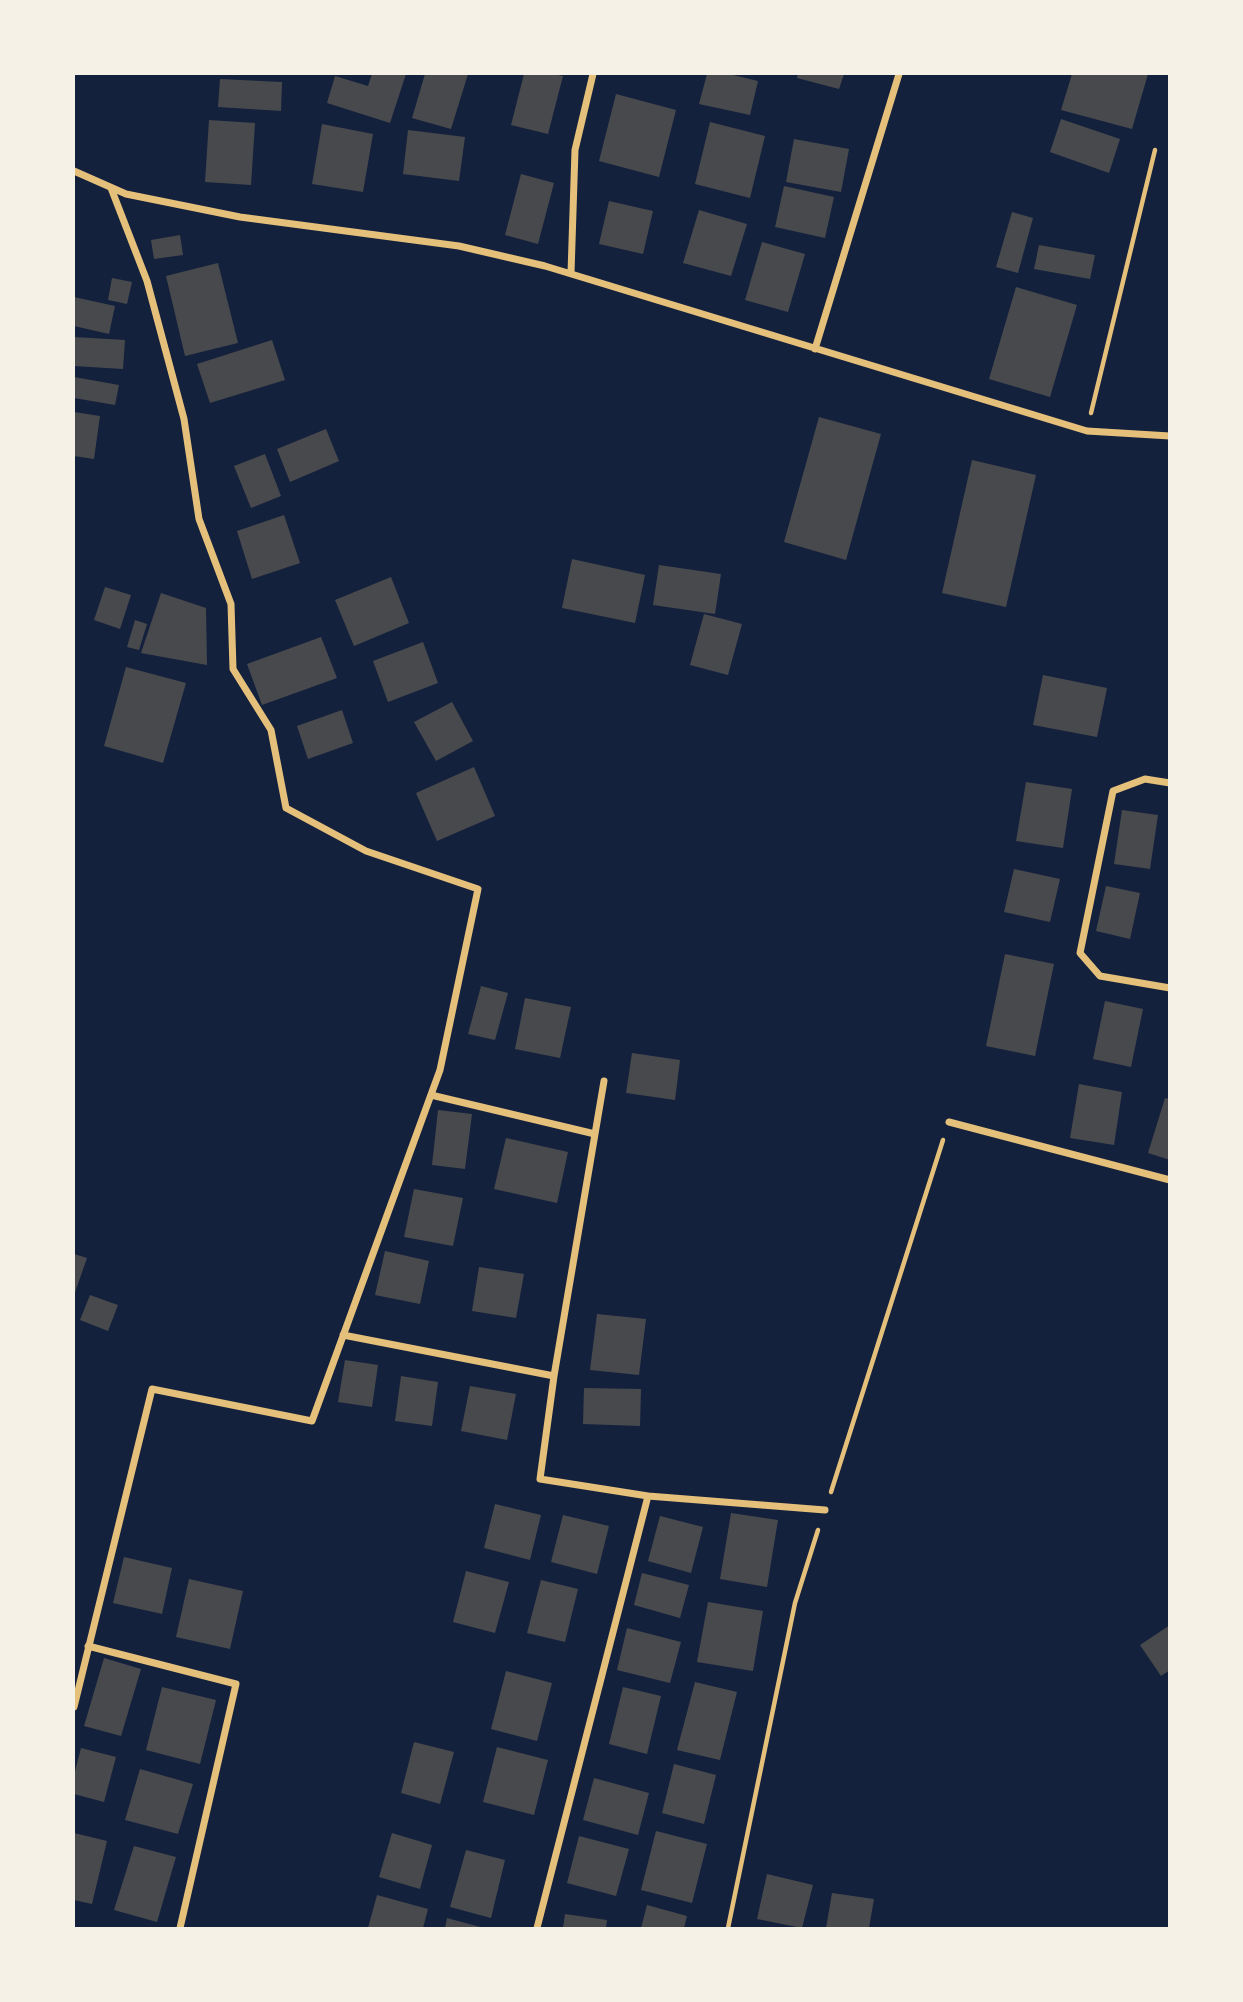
<!DOCTYPE html>
<html>
<head>
<meta charset="utf-8">
<style>
  body { margin:0 }
  #map { position:relative; width:1243px; height:2002px; overflow:hidden; background:#14213d; font-family:"Fira Sans Condensed",sans-serif }
  canvas { display:block }
  .frame { position:absolute; inset:0; border:75px solid #f6f1e7; pointer-events:none }
</style>
</head>
<body>
<div id="map">
<canvas width="1243" height="2002"></canvas>
<div class="frame"></div>
</div>
<script>
const ctx = document.querySelector('canvas').getContext('2d');
ctx.lineJoin = 'round';
function paint(path, color) { ctx.fillStyle = color; ctx.fill(path, 'evenodd'); }
const toPath = rows => new Path2D(rows.map(r => 'M' + r).join(''));
function stroke(path, color, width, dash) { ctx.strokeStyle = color; ctx.lineWidth = width; ctx.lineCap = dash ? 'butt' : 'round'; ctx.setLineDash(dash || []); ctx.stroke(path); }
paint(toPath([
  [372,74,406,74,390,123,327,103,335,76,368,86],
  [425,74,468,74,451,129,412,118],
  [524,74,553,74,563,76,548,134,511,125],
  [707,74,729,74,758,81,750,115,699,104],
  [798,74,844,74,839,89,797,78],
  [1072,74,1148,74,1132,129,1061,110],
  [220,79,282,82,281,111,218,107],
  [616,94,676,110,659,177,599,161],
  [1061,119,1120,139,1109,173,1050,152],
  [209,120,255,123,251,185,205,182],
  [710,122,765,136,750,198,695,184],
  [322,124,373,134,363,192,312,184],
  [408,130,465,137,459,181,403,174],
  [794,139,849,149,841,192,786,182],
  [521,174,554,183,538,244,505,235],
  [784,186,834,197,825,238,775,227],
  [609,201,653,211,643,254,599,244],
  [699,210,747,224,731,276,683,263],
  [1012,212,1033,218,1018,273,996,267],
  [180,235,183,255,154,259,151,240],
  [762,242,805,254,788,312,745,300],
  [1039,245,1095,255,1090,279,1034,269],
  [218,263,238,343,185,356,166,276],
  [112,278,132,282,127,304,108,300],
  [1016,287,1077,305,1050,397,989,379],
  [74,297,115,306,109,334,74,326],
  [74,337,125,340,123,369,74,366],
  [272,340,285,380,210,403,197,364],
  [74,377,119,385,115,405,74,398],
  [74,412,100,416,94,459,74,456],
  [819,417,881,434,846,560,784,542],
  [326,429,339,461,290,482,277,449],
  [265,454,281,496,251,508,234,466],
  [972,460,1036,475,1006,607,942,593],
  [284,515,300,563,252,579,237,531],
  [572,559,645,575,635,623,562,608],
  [659,565,721,574,715,614,653,605],
  [391,577,409,623,354,646,335,600],
  [105,587,131,595,120,629,94,620],
  [161,593,206,608,207,665,141,653],
  [704,614,742,624,728,675,690,665],
  [135,620,147,624,139,650,127,647],
  [321,637,337,678,262,705,247,664],
  [423,642,438,683,388,702,373,661],
  [126,667,186,683,163,763,104,746],
  [1043,675,1107,688,1097,737,1033,725],
  [452,702,473,741,436,761,414,722],
  [342,710,353,743,308,759,297,726],
  [474,767,495,816,437,841,416,793],
  [1026,782,1072,789,1063,848,1016,841],
  [1122,810,1158,815,1150,869,1114,864],
  [1014,869,1060,879,1050,922,1004,912],
  [1106,886,1140,893,1130,939,1096,931],
  [1005,954,1054,964,1035,1056,986,1046],
  [481,986,508,993,495,1040,468,1034],
  [525,998,571,1007,560,1058,515,1049],
  [1105,1001,1143,1009,1131,1067,1093,1059],
  [632,1053,680,1060,675,1100,626,1093],
  [1079,1084,1122,1092,1114,1145,1070,1138],
  [1165,1098,1170,1099,1170,1160,1148,1153],
  [438,1110,472,1114,465,1169,432,1165],
  [506,1138,568,1152,557,1203,494,1189],
  [414,1189,463,1198,453,1246,404,1237],
  [385,1251,429,1261,420,1304,375,1295],
  [74,1254,87,1258,74,1295],
  [479,1267,524,1274,516,1318,472,1311],
  [90,1295,118,1305,108,1331,80,1320],
  [597,1314,646,1319,639,1375,590,1370],
  [345,1360,378,1365,372,1407,338,1402],
  [401,1376,438,1382,432,1426,395,1421],
  [470,1386,516,1394,507,1440,461,1431],
  [584,1388,641,1389,640,1426,583,1424],
  [495,1504,541,1515,530,1560,484,1548],
  [731,1513,778,1520,767,1587,720,1579],
  [563,1515,609,1526,597,1574,551,1562],
  [660,1516,703,1527,691,1573,648,1561],
  [124,1557,172,1568,162,1614,113,1603],
  [466,1571,509,1582,495,1633,453,1622],
  [642,1573,689,1585,680,1618,634,1605],
  [189,1579,243,1591,230,1649,176,1637],
  [541,1580,578,1589,565,1642,527,1633],
  [708,1602,763,1611,753,1671,697,1662],
  [1170,1625,1170,1670,1161,1676,1140,1645],
  [627,1628,681,1642,670,1683,617,1670],
  [104,1658,141,1669,121,1736,84,1726],
  [506,1671,552,1683,537,1741,491,1729],
  [695,1682,737,1692,720,1760,677,1750],
  [162,1687,216,1700,200,1764,146,1750],
  [623,1687,661,1696,647,1754,609,1744],
  [414,1742,454,1752,440,1804,401,1793],
  [497,1747,548,1760,534,1815,483,1802],
  [81,1748,116,1757,104,1802,74,1794,74,1775],
  [674,1764,716,1775,704,1824,662,1813],
  [140,1769,193,1784,178,1834,125,1820],
  [594,1778,649,1793,638,1835,583,1820],
  [656,1831,707,1844,692,1903,641,1890],
  [74,1833,107,1841,92,1904,74,1900],
  [392,1833,432,1845,420,1889,379,1877],
  [579,1836,629,1849,616,1896,567,1883],
  [134,1846,176,1857,157,1922,114,1910],
  [466,1850,505,1860,491,1918,450,1907],
  [767,1874,813,1885,802,1928,757,1919],
  [832,1893,874,1899,869,1928,826,1928],
  [377,1895,428,1909,423,1928,368,1928],
  [647,1905,687,1916,684,1928,641,1928],
  [565,1914,607,1920,606,1928,563,1928],
  [447,1918,484,1928,445,1928]
]), '#48494c');
stroke(toPath([
  [1091,413,1155,150],
  [831,1492,943,1140],
  [728,1928,795,1603,818,1530]
]), '#e5c07b', 4.5);
stroke(toPath([
  [74,171,126,194,240,217,459,246,545,266,1087,431,1170,436],
  [571,273,575,150,593,74],
  [815,349,899,74],
  [1170,783,1145,779,1113,791,1080,953,1100,976,1170,988],
  [431,1095,595,1134],
  [949,1122,1170,1180],
  [343,1335,554,1376],
  [648,1496,825,1510],
  [88,1646,236,1684,180,1928],
  [74,1707,152,1389,312,1421,440,1070,478,889,366,851,286,808,271,730,233,669,231,604,199,519,184,419,147,281,111,188],
  [537,1928,648,1496,540,1479,554,1376,604,1081]
]), '#e5c07b', 7);
</script>
</body>
</html>
